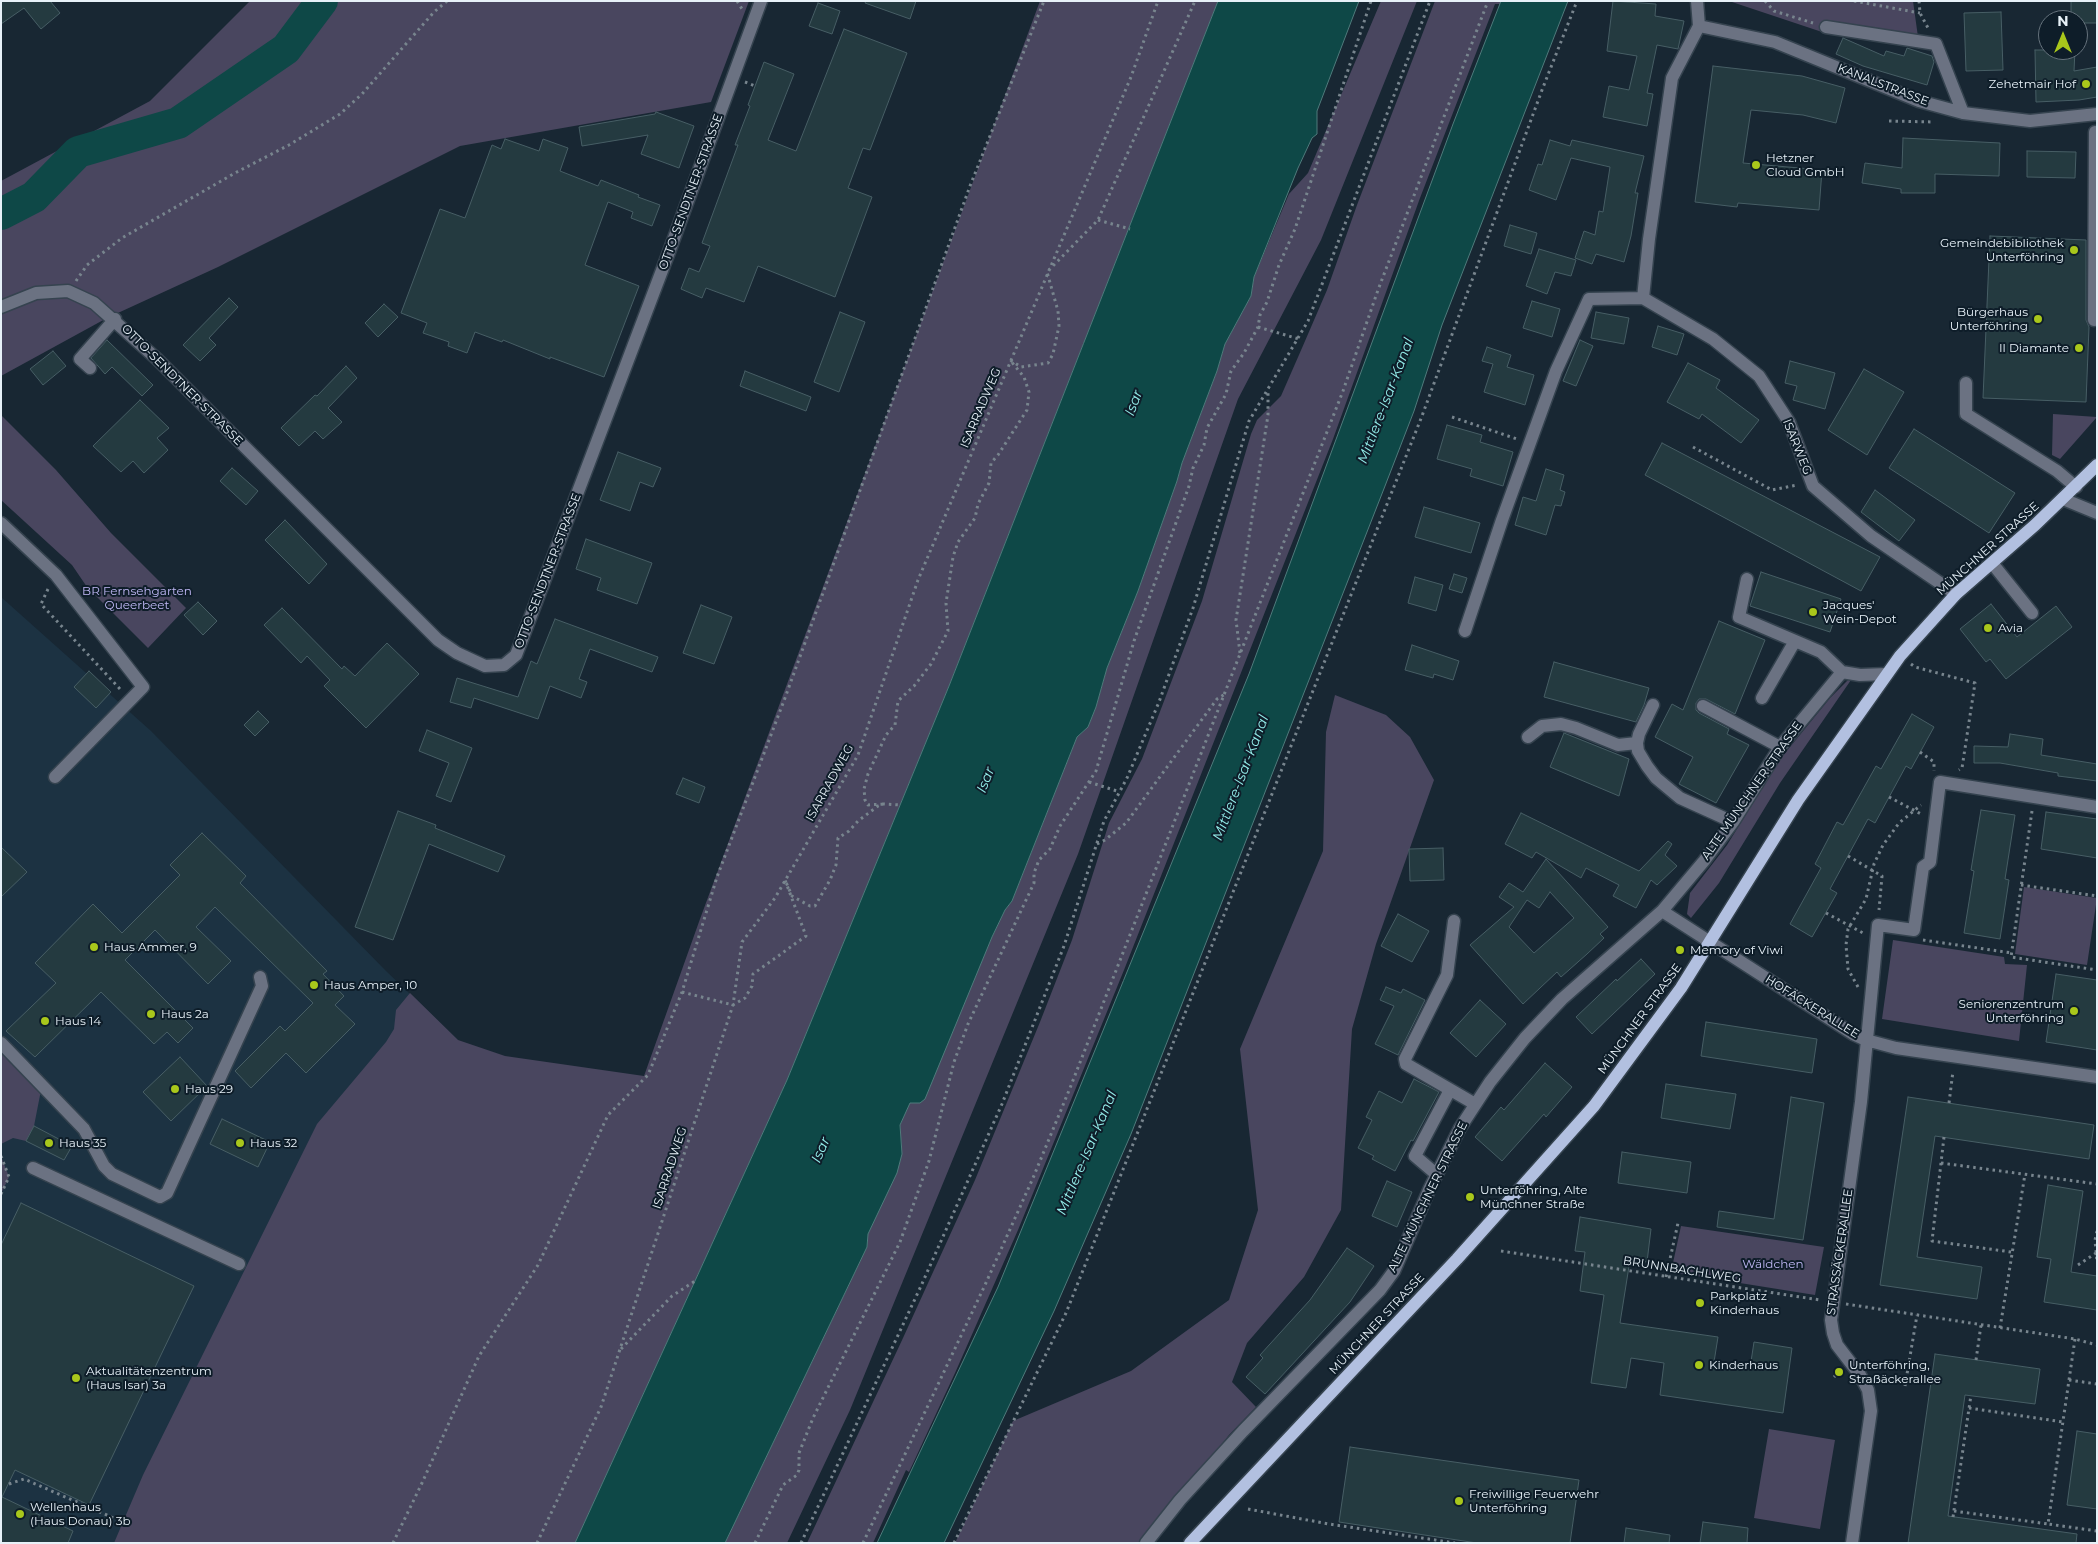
<!DOCTYPE html>
<html>
<head>
<meta charset="utf-8">
<style>
  body { margin:0 }
  #map { position:relative; width:2098px; height:1544px; overflow:hidden; background:#182733; font-family:Montserrat,sans-serif }
  canvas { display:block }
  .frame { position:absolute; inset:0; border:2px solid #e7f1f8; pointer-events:none }
  .north { position:absolute; left:2038px; top:10px; width:50px; height:50px; box-sizing:border-box; background:#0e1d29; border:1px solid #65727c; border-radius:50%; rotate:0deg; font-size:14px; font-weight:700; line-height:20px; text-align:center; color:#e7f1f8 }
  .north::after { content:''; display:block; margin:auto; width:18px; height:22px; background:#a9c71b; clip-path:polygon(50% 0,100% 100%,50% 72%,0 100%) }
</style>
</head>
<body>
<div id="map">
<canvas width="2098" height="1544"></canvas>
<div class="frame"></div>
<div class="north">N</div>
</div>
<script>
const ctx = document.querySelector('canvas').getContext('2d');
ctx.lineJoin = 'round';
function paint(path, color) { ctx.fillStyle = color; ctx.fill(path, 'evenodd'); }
const toPath = rows => new Path2D(rows.map(r => 'M' + r).join(''));
function stroke(path, color, width, dash) { ctx.strokeStyle = color; ctx.lineWidth = width; ctx.lineCap = dash ? 'butt' : 'round'; ctx.setLineDash(dash || []); ctx.stroke(path); }
function drawText(font, color, halo, rows, align = 'center') {
  ctx.font = font + ' Montserrat,sans-serif'; ctx.lineWidth = 4; ctx.setLineDash([]); ctx.textBaseline = 'middle'; ctx.strokeStyle = halo; ctx.fillStyle = color; for (const [text, x, y, turn = 0] of rows) {
    ctx.save(); ctx.translate(x, y); ctx.rotate((+turn || 0) * Math.PI / 180); ctx.textAlign = isNaN(turn) ? turn : align; if (halo) ctx.strokeText(text, 0, 0); ctx.fillText(text, 0, 0); ctx.restore();
  }
}
paint(toPath([
  [1,597,151,731,386,971,458,1040,216,1543,1,1543]
]), '#1c3242');
paint(toPath([
  [250,1,749,1,711,102,460,146,218,267,107,318,1,376,1,181,150,101],
  [1040,1,1218,1,949,686,787,1080,575,1543,114,1543,143,1475,317,1124,386,1042,394,1029,396,1010,410,993,458,1040,505,1056,644,1076,700,919],
  [1381,1,1417,1,1321,240,1238,399,1078,854,850,1410,787,1543,725,1543,867,1247,868,1234,902,1154,900,1125,910,1102,920,1103,992,937,1005,910,1012,901,1077,737,1088,727,1096,707,1107,668,1138,591,1177,481,1182,463,1217,371,1225,344,1251,296,1254,277,1289,194,1308,173],
  [1435,1,1501,1,1500,4,1495,4,1420,198,1333,439,1124,970,1018,1230,955,1373,909,1472,906,1470,873,1543,807,1543,903,1338,975,1180,1040,1022,1072,940,1109,823,1142,759,1202,601,1251,434,1257,420,1281,396,1302,348,1327,290,1357,205],
  [1729,1,1913,1,1918,37,1825,33],
  [2053,414,2097,417,2060,459,2052,455],
  [1,415,56,470,111,533,186,608,148,648,87,587,72,565,1,500],
  [1849,679,1851,680,1780,783,1719,883,1691,918,1687,914,1690,893,1727,845,1781,758,1830,698],
  [1335,695,1386,715,1410,737,1434,780,1376,944,1352,1029,1341,1210,1304,1277,1247,1343,1232,1382,1256,1407,1229,1435,1146,1543,955,1543,1013,1421,1131,1371,1229,1300,1258,1210,1240,1049,1323,851,1326,732],
  [2024,887,2097,898,2087,965,2015,954],
  [1893,940,2004,957,2005,964,2027,965,2019,1041,1882,1019],
  [1,1043,42,1085,34,1126,26,1141,13,1138,1,1144],
  [1,1156,9,1177,1,1194],
  [1681,1226,1824,1247,1815,1295,1671,1272],
  [1769,1429,1835,1440,1820,1529,1754,1518]
]), '#49465f');
const water = toPath([
  [1218,1,1359,1,1317,111,1317,134,1312,138,1298,168,1254,277,1251,296,1225,344,1217,371,1182,463,1177,481,1138,591,1107,668,1096,707,1088,727,1077,737,1012,901,1005,910,992,937,925,1099,920,1103,910,1103,900,1125,902,1154,897,1173,868,1234,867,1247,725,1543,575,1543,787,1080,949,686,1218,1],
  [1501,1,1568,1,1442,325,1414,411,1385,486,1131,1134,1054,1311,944,1543,877,1543,998,1287,1249,674,1453,124,1501,1]
]);
paint(water, '#0e4847');
stroke(water, '#4f7b7c', 1);
stroke(toPath([
  [1,214,34,197,78,152,178,123,286,49,322,1]
]), '#0e4847', 32);
const building = toPath([
  [1,1,50,1,60,13,41,29,24,8,1,24,1,1],
  [866,1,916,1,910,19,865,3,866,1],
  [1613,1,1656,4,1655,16,1684,21,1678,49,1657,45,1647,93,1653,94,1647,126,1603,117,1609,86,1629,90,1637,56,1607,51,1613,1],
  [2071,1,2097,1,2097,23,2078,23,2078,20,2071,20,2071,1],
  [818,3,840,11,832,34,809,26,818,3],
  [2001,12,2003,70,1966,71,1964,13,2001,12],
  [844,29,907,53,870,150,863,148,848,188,872,197,835,297,758,266,744,302,706,288,702,298,681,289,689,268,699,272,710,246,702,243,738,145,735,145,750,106,748,105,764,62,794,74,768,140,796,151,844,29],
  [1843,38,1884,56,1886,51,1904,56,1907,48,1932,56,1934,62,1927,85,1863,66,1836,54,1843,38],
  [2035,50,2075,50,2074,71,2097,67,2097,97,2079,100,2036,102,2035,50],
  [1713,66,1802,76,1845,88,1836,123,1803,115,1751,110,1743,163,1822,170,1819,210,1738,203,1737,207,1695,202,1713,66],
  [656,112,694,126,679,168,641,154,648,135,582,146,579,127,655,114,656,112],
  [1903,138,2000,143,1999,176,1935,174,1935,193,1901,193,1901,189,1862,183,1865,163,1902,168,1903,138],
  [505,139,539,151,543,139,568,148,560,171,598,186,601,180,639,195,638,197,660,205,652,226,631,218,633,212,608,202,585,265,639,286,604,377,550,357,550,359,503,340,502,342,475,332,467,353,448,346,449,342,423,333,427,323,401,313,440,209,465,218,492,145,501,149,505,139],
  [1550,140,1570,146,1572,140,1644,156,1635,193,1638,193,1631,236,1624,262,1596,254,1592,264,1575,258,1584,231,1595,235,1599,211,1603,212,1610,167,1571,158,1556,200,1529,190,1538,164,1542,165,1550,140],
  [2027,151,2076,152,2075,178,2027,177,2027,151],
  [1510,225,1537,233,1531,254,1504,246,1510,225],
  [1990,236,2086,240,2086,320,2089,327,2086,402,1983,398,1990,236],
  [1539,249,1576,260,1571,276,1555,272,1547,294,1526,286,1539,249],
  [229,298,238,307,209,338,216,345,200,361,183,345,229,298],
  [1532,301,1560,309,1552,337,1523,328,1532,301],
  [384,304,398,317,378,337,365,323,384,304],
  [840,312,865,322,839,392,814,382,840,312],
  [1596,312,1629,318,1624,344,1591,338,1596,312],
  [1658,326,1684,334,1677,355,1652,347,1658,326],
  [107,340,153,385,142,396,112,367,105,374,91,358,107,340],
  [1580,340,1593,346,1576,386,1563,381,1580,340],
  [1487,347,1511,355,1507,367,1534,375,1525,405,1484,392,1493,364,1482,361,1487,347],
  [53,351,66,366,43,385,30,369,53,351],
  [1790,361,1835,373,1825,409,1793,400,1797,386,1785,383,1790,361],
  [1688,363,1720,380,1716,388,1759,420,1741,443,1702,414,1699,419,1667,402,1688,363],
  [346,366,357,378,328,408,342,422,323,439,315,431,299,446,281,428,315,395,317,396,346,366],
  [1864,369,1904,392,1867,455,1828,430,1864,369],
  [745,371,811,397,806,411,740,386,745,371],
  [140,400,169,428,157,438,168,450,144,473,133,461,121,472,93,446,140,400],
  [1447,425,1482,435,1480,442,1513,452,1503,486,1470,476,1472,469,1437,459,1447,425],
  [1914,429,2015,493,1989,533,1889,468,1914,429],
  [1662,443,1880,557,1861,591,1645,475,1662,443],
  [618,452,661,468,653,487,640,482,630,511,600,500,618,452],
  [232,468,258,491,246,505,220,481,232,468],
  [1546,469,1564,475,1560,490,1565,492,1561,506,1555,505,1546,535,1515,525,1523,497,1536,501,1546,469],
  [1875,490,1915,520,1899,541,1861,512,1875,490],
  [1424,507,1480,523,1471,553,1415,537,1424,507],
  [285,520,327,564,309,584,265,540,285,520],
  [586,539,652,563,637,604,597,590,601,578,576,569,586,539],
  [1761,572,1841,599,1830,632,1750,606,1761,572],
  [1454,574,1467,578,1462,593,1449,589,1454,574],
  [1415,577,1443,585,1436,611,1408,603,1415,577],
  [198,602,217,621,203,635,184,615,198,602],
  [1991,604,2017,637,2056,606,2072,627,2006,679,1990,659,1986,662,1960,629,1991,604],
  [701,605,732,617,714,664,683,653,701,605],
  [282,608,342,669,344,666,355,676,387,643,419,674,366,728,324,686,330,680,307,656,301,663,264,625,282,608],
  [555,619,658,657,652,672,590,649,579,679,587,682,581,698,550,686,538,719,474,698,471,708,450,702,457,678,518,697,531,661,537,664,555,619],
  [1719,621,1765,640,1735,714,1706,699,1699,699,1696,703,1696,710,1699,713,1729,729,1727,734,1749,745,1716,803,1679,784,1693,757,1655,737,1672,704,1683,710,1719,621],
  [1412,645,1459,661,1453,680,1434,674,1433,678,1405,670,1412,645],
  [1554,662,1649,688,1644,705,1636,722,1544,697,1554,662],
  [89,671,111,692,96,708,74,687,89,671],
  [258,711,269,722,255,736,244,725,258,711],
  [1912,714,1934,727,1911,769,1906,766,1875,823,1868,819,1830,889,1837,893,1812,937,1790,924,1821,868,1815,864,1837,822,1843,825,1876,766,1881,769,1912,714],
  [427,730,472,748,451,802,436,796,449,763,419,751,427,730],
  [1564,733,1629,759,1619,796,1550,767,1564,733],
  [2010,734,2043,739,2041,755,2097,764,2097,781,2074,778,2058,776,2058,773,2000,763,1974,763,1974,746,2008,747,2010,734],
  [683,778,705,787,699,803,676,794,683,778],
  [1981,810,2015,815,2005,879,2009,880,2000,939,1964,933,1974,871,1971,870,1981,810],
  [398,811,436,825,435,828,505,856,498,872,429,844,393,940,355,927,398,811],
  [2046,812,2097,819,2097,858,2041,849,2046,812],
  [1521,813,1639,871,1668,841,1672,844,1665,855,1677,866,1657,885,1651,880,1636,908,1613,896,1619,885,1586,868,1581,878,1536,852,1532,858,1505,844,1521,813],
  [202,833,246,876,240,883,327,971,323,974,344,996,335,1005,355,1024,306,1073,286,1053,251,1088,235,1071,280,1026,285,1031,313,1003,215,907,196,927,231,961,208,984,155,930,125,960,193,1028,178,1043,167,1032,154,1044,101,992,35,1057,6,1031,56,983,35,963,93,904,122,933,180,875,170,865,202,833],
  [1,847,27,872,1,897,1,847],
  [1443,848,1444,880,1410,881,1409,849,1443,848],
  [1546,859,1608,927,1600,934,1604,938,1587,954,1561,977,1557,972,1523,1004,1470,945,1514,907,1499,897,1509,883,1523,892,1546,859],
  [1550,892,1574,918,1534,953,1509,927,1527,900,1539,908,1550,892],
  [1398,914,1429,931,1412,962,1381,946,1398,914],
  [1641,959,1655,974,1592,1034,1576,1017,1616,979,1617,981,1641,959],
  [2056,974,2097,980,2097,1050,2046,1042,2056,974],
  [1386,987,1401,993,1403,989,1425,1000,1398,1055,1375,1044,1394,1006,1380,1000,1386,987],
  [1480,1000,1506,1024,1476,1057,1450,1033,1480,1000],
  [1706,1022,1817,1039,1812,1073,1701,1056,1706,1022],
  [180,1057,207,1086,171,1121,143,1092,180,1057],
  [1545,1063,1572,1087,1546,1117,1544,1114,1502,1161,1475,1137,1501,1107,1504,1110,1545,1063],
  [1414,1079,1439,1092,1413,1141,1411,1140,1395,1171,1372,1159,1374,1156,1358,1148,1372,1120,1366,1117,1379,1091,1402,1103,1414,1079],
  [1666,1084,1736,1094,1730,1129,1661,1118,1666,1084],
  [1791,1097,1824,1103,1803,1240,1717,1227,1719,1211,1774,1219,1791,1097],
  [1908,1097,2094,1125,2089,1159,1935,1136,1917,1257,1982,1267,1977,1299,1880,1285,1908,1097],
  [222,1119,270,1142,258,1167,210,1144,222,1119],
  [34,1126,72,1146,64,1160,26,1141,34,1126],
  [1622,1152,1691,1162,1687,1193,1618,1183,1622,1152],
  [1387,1181,1412,1192,1397,1227,1372,1216,1387,1181],
  [2048,1185,2083,1191,2071,1272,2097,1276,2097,1310,2044,1302,2051,1259,2037,1257,2048,1185],
  [21,1203,194,1286,89,1505,15,1470,2,1497,73,1531,68,1543,1,1543,1,1245,21,1203],
  [1580,1217,1651,1229,1647,1262,1630,1260,1620,1323,1718,1337,1714,1362,1750,1368,1754,1342,1792,1348,1783,1413,1660,1395,1664,1363,1631,1358,1626,1388,1591,1383,1604,1295,1580,1291,1585,1252,1575,1251,1580,1217],
  [1347,1248,1374,1266,1350,1302,1265,1394,1246,1377,1263,1358,1260,1355,1310,1300,1347,1248],
  [1935,1354,2040,1369,2035,1404,1965,1395,1948,1516,2077,1534,2076,1543,1908,1543,1935,1354],
  [2077,1431,2097,1434,2097,1509,2067,1505,2077,1431],
  [1350,1447,1579,1480,1570,1543,1477,1543,1339,1522,1350,1447],
  [1703,1522,1748,1528,1747,1543,1700,1543,1703,1522],
  [1626,1528,1670,1535,1669,1543,1624,1543,1626,1528]
]);
paint(building, '#243a40');
stroke(building, '#475e65', 1);
const minor = toPath([
  [1697,1,1699,26,1775,42,1919,101,1963,113,2030,121,2097,114],
  [1699,26,1672,78,1649,239,1643,298,1713,339,1759,376,1789,422,1813,486,1871,536,1956,594],
  [1826,27,1936,44,1963,113],
  [1,307,36,293,68,291,94,303,157,359,438,640,457,653,485,666,504,665,516,655,669,252,761,1],
  [2094,320,2095,132],
  [90,368,80,359,115,319],
  [1966,383,1966,414,2057,471,2076,487],
  [2063,499,2097,513],
  [1,523,56,575,143,687,55,777],
  [1992,563,2032,613],
  [1747,579,1739,617,1821,652,1842,672],
  [1465,631,1502,520,1556,371,1589,299,1643,298],
  [1762,698,1795,641],
  [1653,705,1639,734,1637,743,1638,751,1647,766,1656,778,1680,798,1733,822],
  [1703,706,1780,747],
  [1528,737,1542,726,1561,724,1576,728,1618,745,1637,743],
  [1662,911,1853,1034,1866,1040,1896,1048,2097,1077],
  [1454,921,1447,975,1405,1059,1406,1064,1475,1104],
  [1,1043,84,1129,104,1166,112,1174,160,1197,167,1193,262,986,260,977],
  [33,1168,239,1264],
  [1436,1174,1415,1156,1450,1090],
  [1146,1543,1180,1500,1243,1431,1380,1290,1394,1271,1430,1188,1460,1128,1490,1082,1525,1038,1562,999,1662,911,1704,861,1733,822,1780,747,1842,672,1860,675,1887,674],
  [1852,1543,1871,1411,1868,1390,1860,1375,1837,1345,1833,1333,1831,1320,1861,1102,1878,925,1914,930,1923,867,1930,862,1940,782,2097,807]
]);
const major = toPath([
  [1190,1543,1457,1259,1594,1106,1681,988,1798,800,1900,656,1956,594,2035,525,2097,465]
]);
stroke(minor, '#35434f', 15);
stroke(major, '#35434f', 15);
stroke(toPath([
  [737,1,742,9],
  [1765,1,1774,11,1813,23],
  [1854,1,1920,13],
  [1919,1,1920,13,1928,28],
  [745,82,755,86],
  [1889,121,1934,122],
  [1098,220,1130,229],
  [76,281,87,265,122,238,235,173,289,145,340,114,362,94,434,12,447,1],
  [1258,327,1299,339],
  [1452,417,1517,439],
  [1693,447,1772,490,1797,485],
  [48,589,41,604,120,689],
  [1240,653,1236,620,1268,415,1268,392],
  [1911,664,1915,667,1975,683,1962,768,1959,770],
  [1920,752,1934,762,1934,771],
  [1089,782,1120,792],
  [1889,797,1921,814],
  [883,804,868,805,865,800,864,789,868,774,886,735,895,725,898,701,914,686,931,664,948,631,946,603,953,557,958,542,975,518,978,504,989,483,991,463,998,455,1027,410,1029,392,1024,377,1010,360,1021,367,1048,363,1053,354,1059,326,1058,311,1047,272,1098,220,1195,1],
  [2032,811,2011,957,2097,970],
  [1097,844,1105,840,1126,823,1217,699,1225,694],
  [1848,856,1882,876,1879,910],
  [2021,885,2097,896],
  [1826,913,1863,933],
  [1923,940,2012,953],
  [1858,987,1848,969,1846,945,1848,929,1866,899,1874,864,1883,845,1899,823,1921,805],
  [682,992,733,1005,745,998,752,986,753,974,806,936,785,880,792,896,810,906,815,906,830,880,836,865,838,838,849,831,858,821,878,806,883,804,900,805],
  [1949,1103,1953,1071],
  [1944,1137,1932,1241,2011,1252],
  [1,1156,9,1177,1,1194],
  [1941,1163,2097,1184],
  [2097,1231,2095,1240,2097,1262],
  [1501,1251,1820,1300],
  [2078,1265,2096,1253],
  [1666,1277,1678,1223],
  [1846,1304,2075,1339,2097,1345],
  [2000,1328,2025,1174],
  [2075,1339,2048,1524,2097,1531],
  [621,1349,672,1296,695,1281],
  [1976,1360,1981,1325],
  [1834,1377,1839,1372],
  [2069,1380,2097,1384],
  [1905,1386,1917,1315],
  [1969,1408,2063,1422],
  [9,1484,24,1479,116,1519],
  [1248,1509,1329,1524,1455,1543],
  [1954,1511,2048,1524],
  [1953,1517,1971,1395],
  [393,1543,422,1483,479,1356,538,1265,608,1115,648,1075,682,992,717,877,785,698,970,186,1044,1],
  [537,1543,601,1407,733,1005,742,942,775,898,858,755,918,580,1131,77,1158,1],
  [755,1543,783,1485,797,1475,799,1470,799,1453,813,1418,900,1242,929,1161,954,1062,968,1024,1034,883,1034,873,1039,860,1050,849,1060,826,1096,771,1134,641,1189,486,1193,468,1204,445,1207,428,1226,394,1231,371,1244,353,1258,327,1260,315,1267,302,1279,265,1295,229,1371,1],
  [801,1543,921,1286,1002,1104,1064,946,1104,821,1127,778,1159,702,1193,608,1249,421,1308,321,1430,1],
  [863,1543,985,1285,1033,1178,1070,1088,1343,391,1378,290,1488,1],
  [954,1543,1066,1313,1422,416,1542,90,1577,1]
]), '#78858e', 3, [2.5, 4]);
stroke(minor, '#6b7282', 12);
stroke(major, '#b2c0e0', 12);
for (const [x, y, r, color] of [
  [2086,84,5,"#a9c71b"],
  [1756,165,5,"#a9c71b"],
  [2074,250,5,"#a9c71b"],
  [2038,319,5,"#a9c71b"],
  [2079,348,5,"#a9c71b"],
  [1813,612,5,"#a9c71b"],
  [1988,628,5,"#a9c71b"],
  [94,947,5,"#a9c71b"],
  [1680,950,5,"#a9c71b"],
  [314,985,5,"#a9c71b"],
  [2074,1011,5,"#a9c71b"],
  [151,1014,5,"#a9c71b"],
  [45,1021,5,"#a9c71b"],
  [175,1089,5,"#a9c71b"],
  [49,1143,5,"#a9c71b"],
  [240,1143,5,"#a9c71b"],
  [1470,1197,5,"#a9c71b"],
  [1700,1303,5,"#a9c71b"],
  [1699,1365,5,"#a9c71b"],
  [1839,1372,5,"#a9c71b"],
  [76,1378,5,"#a9c71b"],
  [1459,1501,5,"#a9c71b"],
  [20,1514,5,"#a9c71b"]
]) { const dot = new Path2D(); dot.arc(x, y, r, 0, 2 * Math.PI); ctx.fillStyle = color; ctx.fill(dot); stroke(dot, '#0e1d29', 2); }
drawText('12px', '#e7f1f8', '#0e1d29', [
  ["Zehetmair Hof",2076,84,"right"],
  ["Hetzner",1766,158],
  ["Cloud GmbH",1766,172],
  ["Gemeindebibliothek",2064,243,"right"],
  ["Unterföhring",2064,257,"right"],
  ["Bürgerhaus",2028,312,"right"],
  ["Unterföhring",2028,326,"right"],
  ["Il Diamante",2069,348,"right"],
  ["Jacques'",1823,605],
  ["Wein-Depot",1823,619],
  ["Avia",1998,628],
  ["Haus Ammer, 9",104,947],
  ["Memory of Viwi",1690,950],
  ["Haus Amper, 10",324,985],
  ["Seniorenzentrum",2064,1004,"right"],
  ["Unterföhring",2064,1018,"right"],
  ["Haus 2a",161,1014],
  ["Haus 14",55,1021],
  ["Haus 29",185,1089],
  ["Haus 35",59,1143],
  ["Haus 32",250,1143],
  ["Unterföhring, Alte",1480,1190],
  ["Münchner Straße",1480,1204],
  ["Parkplatz",1710,1296],
  ["Kinderhaus",1710,1310],
  ["Kinderhaus",1709,1365],
  ["Unterföhring,",1849,1365],
  ["Straßäckerallee",1849,1379],
  ["Aktualitätenzentrum",86,1371],
  ["(Haus Isar) 3a",86,1385],
  ["Freiwillige Feuerwehr",1469,1494],
  ["Unterföhring",1469,1508],
  ["Wellenhaus",30,1507],
  ["(Haus Donau) 3b",30,1521]
], 'left');
drawText('12px', '#e7f1f8', '#0e1d29', [
  ["KANALSTRASSE",1883,85,21],
  ["OTTO-SENDTNER-STRASSE",691,192,-70],
  ["OTTO-SENDTNER-STRASSE",182,385,45],
  ["ISARRADWEG",981,408,-67],
  ["ISARWEG",1797,447,68],
  ["MÜNCHNER STRASSE",1988,549,-42],
  ["OTTO-SENDTNER-STRASSE",548,571,-69],
  ["ISARRADWEG",830,783,-61],
  ["ALTE MÜNCHNER STRASSE",1752,791,-55],
  ["HOFÄCKERALLEE",1812,1007,32],
  ["MÜNCHNER STRASSE",1640,1019,-54],
  ["ISARRADWEG",670,1168,-72],
  ["ALTE MÜNCHNER STRASSE",1428,1197,-64],
  ["STRASSÄCKERALLEE",1840,1252,-82],
  ["BRUNNBACHLWEG",1682,1270,9],
  ["MÜNCHNER STRASSE",1377,1324,-47]
]);
drawText('12px', '#c0b8f5', '#0e1d29', [
  ["BR Fernsehgarten",137,591],
  ["Queerbeet",137,605],
  ["Wäldchen",1773,1264]
]);
drawText('italic 14px', '#93edea', '#0e1d29', [
  ["Mittlere-Isar-Kanal",1386,401,-69],
  ["Isar",1134,403,-69],
  ["Mittlere-Isar-Kanal",1241,778,-69],
  ["Isar",986,780,-68],
  ["Isar",821,1150,-66],
  ["Mittlere-Isar-Kanal",1087,1153,-67]
]);
</script>
</body>
</html>
